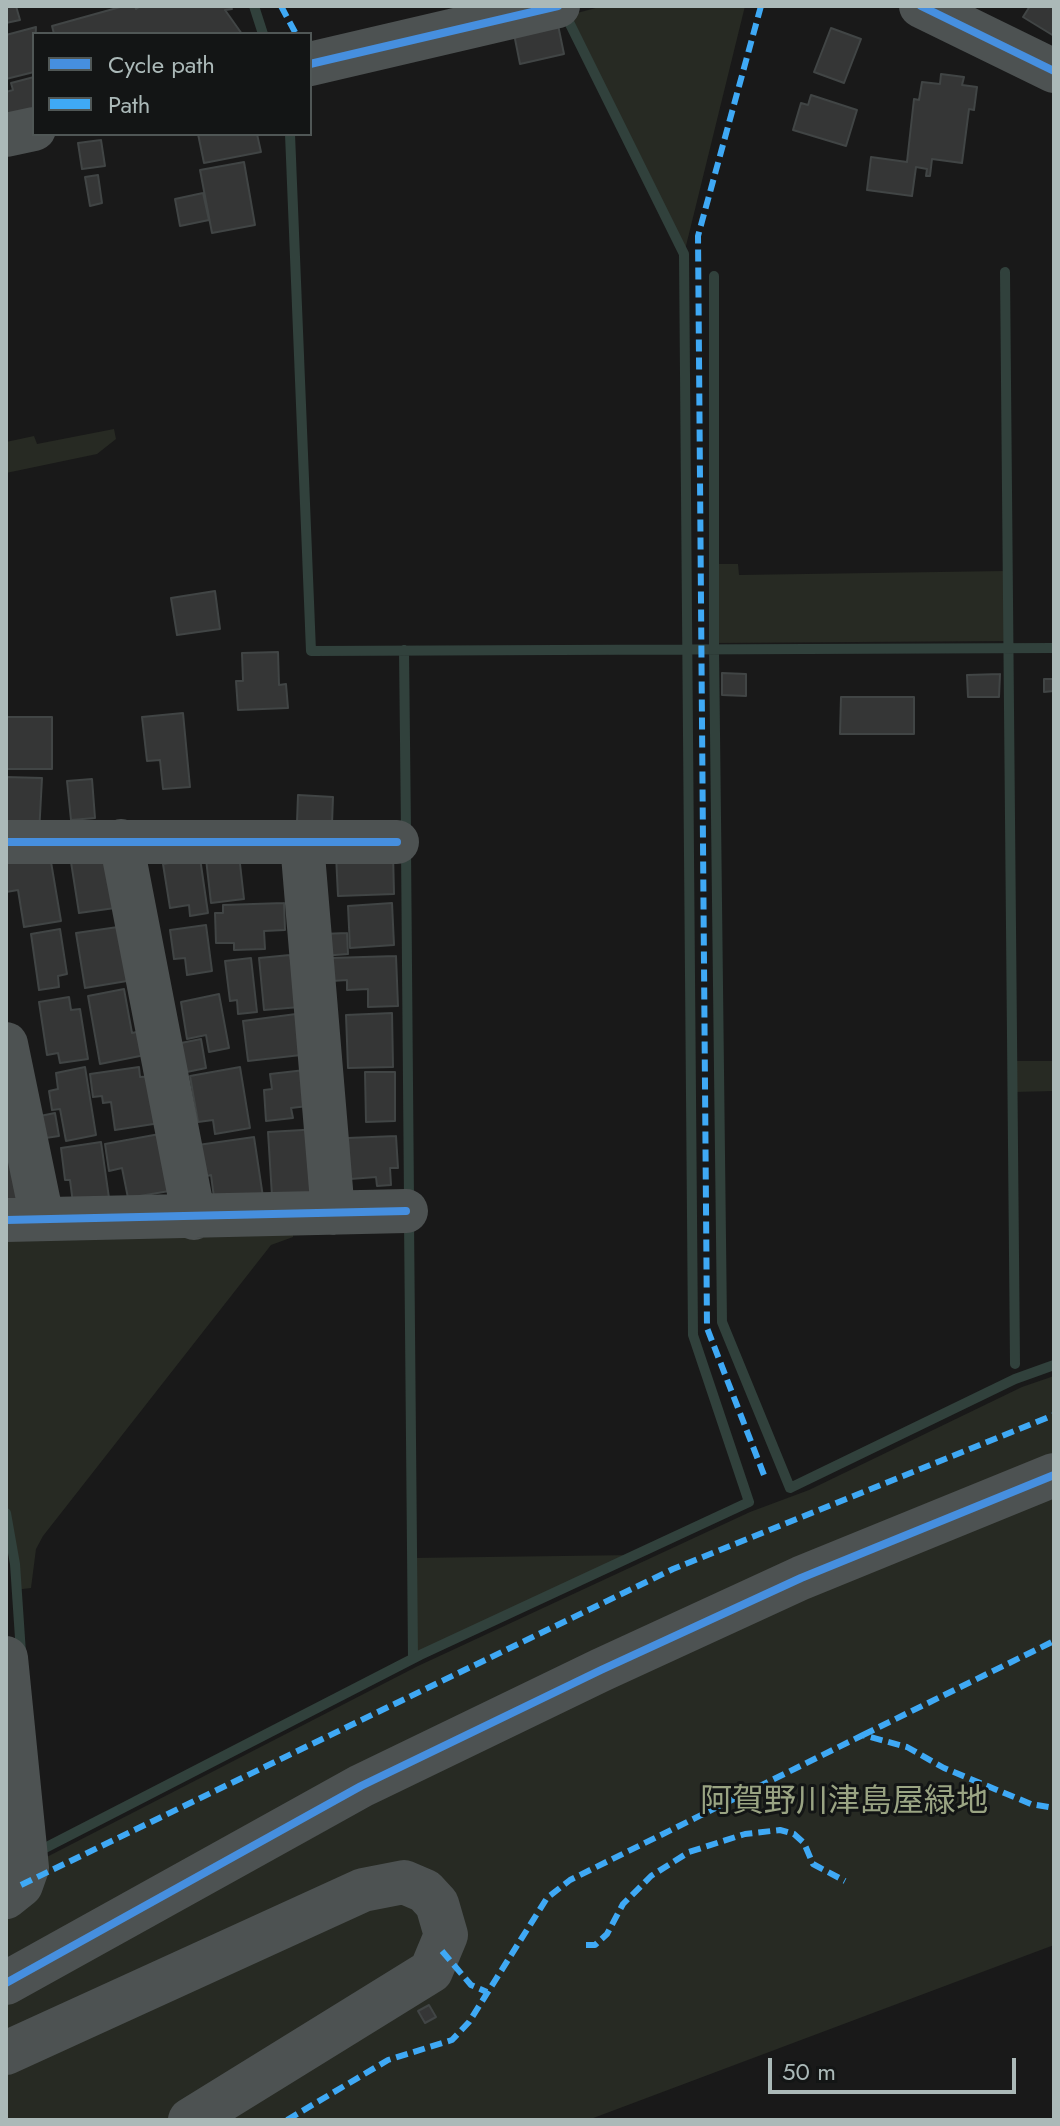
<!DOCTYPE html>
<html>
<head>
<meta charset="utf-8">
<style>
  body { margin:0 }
  #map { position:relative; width:1060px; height:2126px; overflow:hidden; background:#191919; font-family:Jost,sans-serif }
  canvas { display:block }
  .frame { position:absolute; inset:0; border:8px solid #abb9b8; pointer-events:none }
  .legend { position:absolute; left:32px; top:32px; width:280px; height:104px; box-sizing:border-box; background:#131515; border:2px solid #505756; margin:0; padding:10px 14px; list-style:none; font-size:24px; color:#abb9b8 }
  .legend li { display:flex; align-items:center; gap:16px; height:40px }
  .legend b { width:40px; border:2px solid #505756 }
  .scale { position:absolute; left:768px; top:2058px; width:248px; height:36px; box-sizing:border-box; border:4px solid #abb9b8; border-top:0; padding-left:10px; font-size:24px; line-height:28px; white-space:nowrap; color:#abb9b8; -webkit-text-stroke:6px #131515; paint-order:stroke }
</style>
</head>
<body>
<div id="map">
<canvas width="1060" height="2126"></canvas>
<div class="frame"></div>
<ul class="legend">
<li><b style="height:10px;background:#468fdf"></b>Cycle path</li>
<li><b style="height:10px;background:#3fa9f5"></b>Path</li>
</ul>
<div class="scale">50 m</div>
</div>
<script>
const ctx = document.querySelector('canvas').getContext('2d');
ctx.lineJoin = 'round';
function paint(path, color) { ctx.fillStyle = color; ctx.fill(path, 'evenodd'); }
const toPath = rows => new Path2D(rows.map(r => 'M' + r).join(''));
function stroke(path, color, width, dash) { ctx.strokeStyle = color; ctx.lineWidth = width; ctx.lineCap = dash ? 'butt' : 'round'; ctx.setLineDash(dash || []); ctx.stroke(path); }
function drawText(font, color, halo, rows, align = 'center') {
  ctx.font = font + ' Jost,"Noto Sans JP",sans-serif'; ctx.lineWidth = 6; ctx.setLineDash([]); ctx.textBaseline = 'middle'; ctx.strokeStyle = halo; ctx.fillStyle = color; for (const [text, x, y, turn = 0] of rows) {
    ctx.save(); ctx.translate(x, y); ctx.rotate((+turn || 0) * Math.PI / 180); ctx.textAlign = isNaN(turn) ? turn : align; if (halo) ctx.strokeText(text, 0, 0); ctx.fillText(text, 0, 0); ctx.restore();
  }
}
paint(toPath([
  [603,6,745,6,684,254,566,16],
  [114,429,116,439,97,454,6,473,6,442,34,436,37,444],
  [712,564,738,564,739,575,1005,571,1005,641,712,643],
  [1013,1061,1054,1061,1054,1091,1014,1092],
  [294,1227,293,1237,271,1245,43,1536,36,1549,31,1588,14,1590,6,1537,6,1233],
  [1054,1376,1054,1454,6,1968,6,1910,39,1861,418,1666,750,1512,809,1490,1022,1387],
  [1054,1487,1054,1945,588,2120,6,2120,6,2004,523,1723],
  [636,1555,420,1655,412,1642,412,1558]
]), '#272a23');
stroke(toPath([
  [254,6,263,34],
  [290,134,311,651,1054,648],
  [1005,272,1015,1364],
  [714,276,714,649,722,1322,790,1488,1015,1379,1054,1365],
  [404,650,406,832],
  [406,848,409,1200],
  [409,1220,413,1658],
  [6,1513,15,1564,21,1653],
  [40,1844,41,1850,420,1655,749,1502,693,1335,684,254,566,16]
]), '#31413c', 10);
const building = toPath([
  [6,6,16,6,20,20,6,23,6,6],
  [124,6,135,6,136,9,141,6,230,6,232,9,225,10,242,34,54,34,52,26,124,6],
  [1030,6,1054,6,1054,36,1023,17,1030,6],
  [558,25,564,54,520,64,514,34,558,25],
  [36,27,34,72,6,79,6,35,36,27],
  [831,28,861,39,844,83,814,72,831,28],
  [941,74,964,77,962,85,977,87,974,110,969,109,962,163,932,159,930,176,926,176,927,169,916,167,912,196,867,190,871,157,907,162,914,99,919,100,922,82,940,84,941,74],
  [34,77,34,110,6,117,6,92,13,90,11,83,34,77],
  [811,95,857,110,846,146,793,130,801,103,808,105,811,95],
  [198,134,257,134,261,152,204,163,198,134],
  [101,140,105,166,82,169,78,143,101,140],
  [244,162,255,225,212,233,200,170,244,162],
  [98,175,102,203,90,206,85,177,98,175],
  [203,193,209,220,180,226,175,199,203,193],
  [215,591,220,629,177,635,171,598,215,591],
  [278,652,279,685,286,684,288,708,238,710,236,681,243,681,242,653,278,652],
  [722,673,746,674,746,696,722,695,722,673],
  [1000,674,999,697,968,697,967,675,1000,674],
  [1044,679,1054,679,1054,691,1044,692,1044,679],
  [841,697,914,697,914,734,840,734,841,697],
  [183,713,190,787,163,789,160,760,147,761,142,717,183,713],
  [6,717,52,717,52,769,6,769,6,717],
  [6,777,42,778,39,834,6,833,6,777],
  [92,779,95,818,71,820,67,781,92,779],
  [298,795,333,797,332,824,297,822,298,795],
  [393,853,394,894,338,896,336,855,393,853],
  [239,855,244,899,211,903,206,859,239,855],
  [50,856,61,921,24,927,18,890,6,892,6,863,50,856],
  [107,856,115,908,79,913,71,862,107,856],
  [200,858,208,913,190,916,189,905,170,908,163,864,200,858],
  [284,903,285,930,264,931,265,949,234,950,234,943,216,943,215,913,223,913,223,905,284,903],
  [392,903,394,945,350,948,348,906,392,903],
  [206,925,212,971,187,975,185,958,174,959,170,930,206,925],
  [125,926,133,980,85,988,76,933,125,926],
  [60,929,67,974,58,976,59,987,39,990,31,934,60,929],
  [347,933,348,954,322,956,321,934,347,933],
  [290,955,300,1007,264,1010,259,958,290,955],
  [396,956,398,1006,368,1007,368,989,347,990,347,980,332,981,331,958,396,956],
  [251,958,257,1012,238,1014,237,1000,230,1001,225,961,251,958],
  [124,989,132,1033,141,1031,145,1055,100,1064,88,996,124,989],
  [219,994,229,1048,209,1052,206,1035,187,1039,181,1002,219,994],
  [69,997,71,1010,80,1009,88,1059,60,1063,58,1053,47,1055,39,1002,69,997],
  [392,1013,393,1067,348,1068,346,1015,392,1013],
  [296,1014,301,1055,248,1061,243,1021,296,1014],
  [201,1039,206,1068,182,1073,176,1044,201,1039],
  [85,1067,96,1135,66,1141,60,1109,52,1110,49,1091,58,1089,56,1073,85,1067],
  [139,1067,140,1077,154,1076,160,1123,115,1130,111,1102,103,1103,102,1096,93,1097,90,1074,139,1067],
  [240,1067,250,1128,215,1134,213,1120,198,1122,190,1076,240,1067],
  [305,1070,308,1106,291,1108,293,1118,266,1121,264,1090,272,1089,270,1074,305,1070],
  [365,1072,395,1072,395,1121,366,1122,365,1072],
  [55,1113,59,1136,39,1139,35,1117,55,1113],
  [320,1129,323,1192,272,1196,268,1132,320,1129],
  [165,1133,175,1190,128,1198,122,1168,109,1171,105,1144,165,1133],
  [6,1135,20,1202,6,1205,6,1135],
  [396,1136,398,1168,390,1168,391,1185,377,1186,376,1177,350,1179,348,1138,396,1136],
  [254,1137,263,1197,215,1205,211,1175,203,1177,198,1145,254,1137],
  [101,1142,109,1198,73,1203,70,1180,65,1180,61,1148,101,1142],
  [429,2005,436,2017,425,2023,418,2011,429,2005]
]);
paint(building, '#353636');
stroke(building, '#414545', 2);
stroke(toPath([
  [921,6,1054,71],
  [310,64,558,6],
  [6,135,34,129],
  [121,841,194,1218],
  [6,842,397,842],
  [302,843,333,1213],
  [6,1044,42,1218],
  [6,1220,406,1211],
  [6,1658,27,1868,21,1885,6,1897],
  [6,1983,361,1786,601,1670,801,1578,1054,1475],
  [6,2053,363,1890,404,1882,425,1891,437,1904,446,1935,431,1971,190,2120]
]), '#4d5252', 44);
stroke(toPath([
  [281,6,296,34],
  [761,6,698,236,707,1328,764,1475],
  [863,1735,1054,1641],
  [21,1885,673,1569,1054,1415],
  [586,1945,595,1945,607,1934,623,1904,651,1876,689,1852,745,1834,780,1830,794,1834,804,1843,813,1864,845,1881],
  [442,1951,471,1985,487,1992],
  [287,2120,388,2060,452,2040,469,2022,547,1898,570,1880,863,1735,907,1747,944,1768,1031,1804,1054,1808]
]), '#3fa9f5', 6, [12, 6]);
stroke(toPath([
  [921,6,1054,71],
  [310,64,558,6],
  [6,842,397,842],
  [6,1220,406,1211],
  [6,1983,361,1786,601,1670,801,1578,1054,1475]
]), '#468fdf', 8);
drawText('32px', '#9aa483', '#131515', [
  ["阿賀野川津島屋緑地",844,1803]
]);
</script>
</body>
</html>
